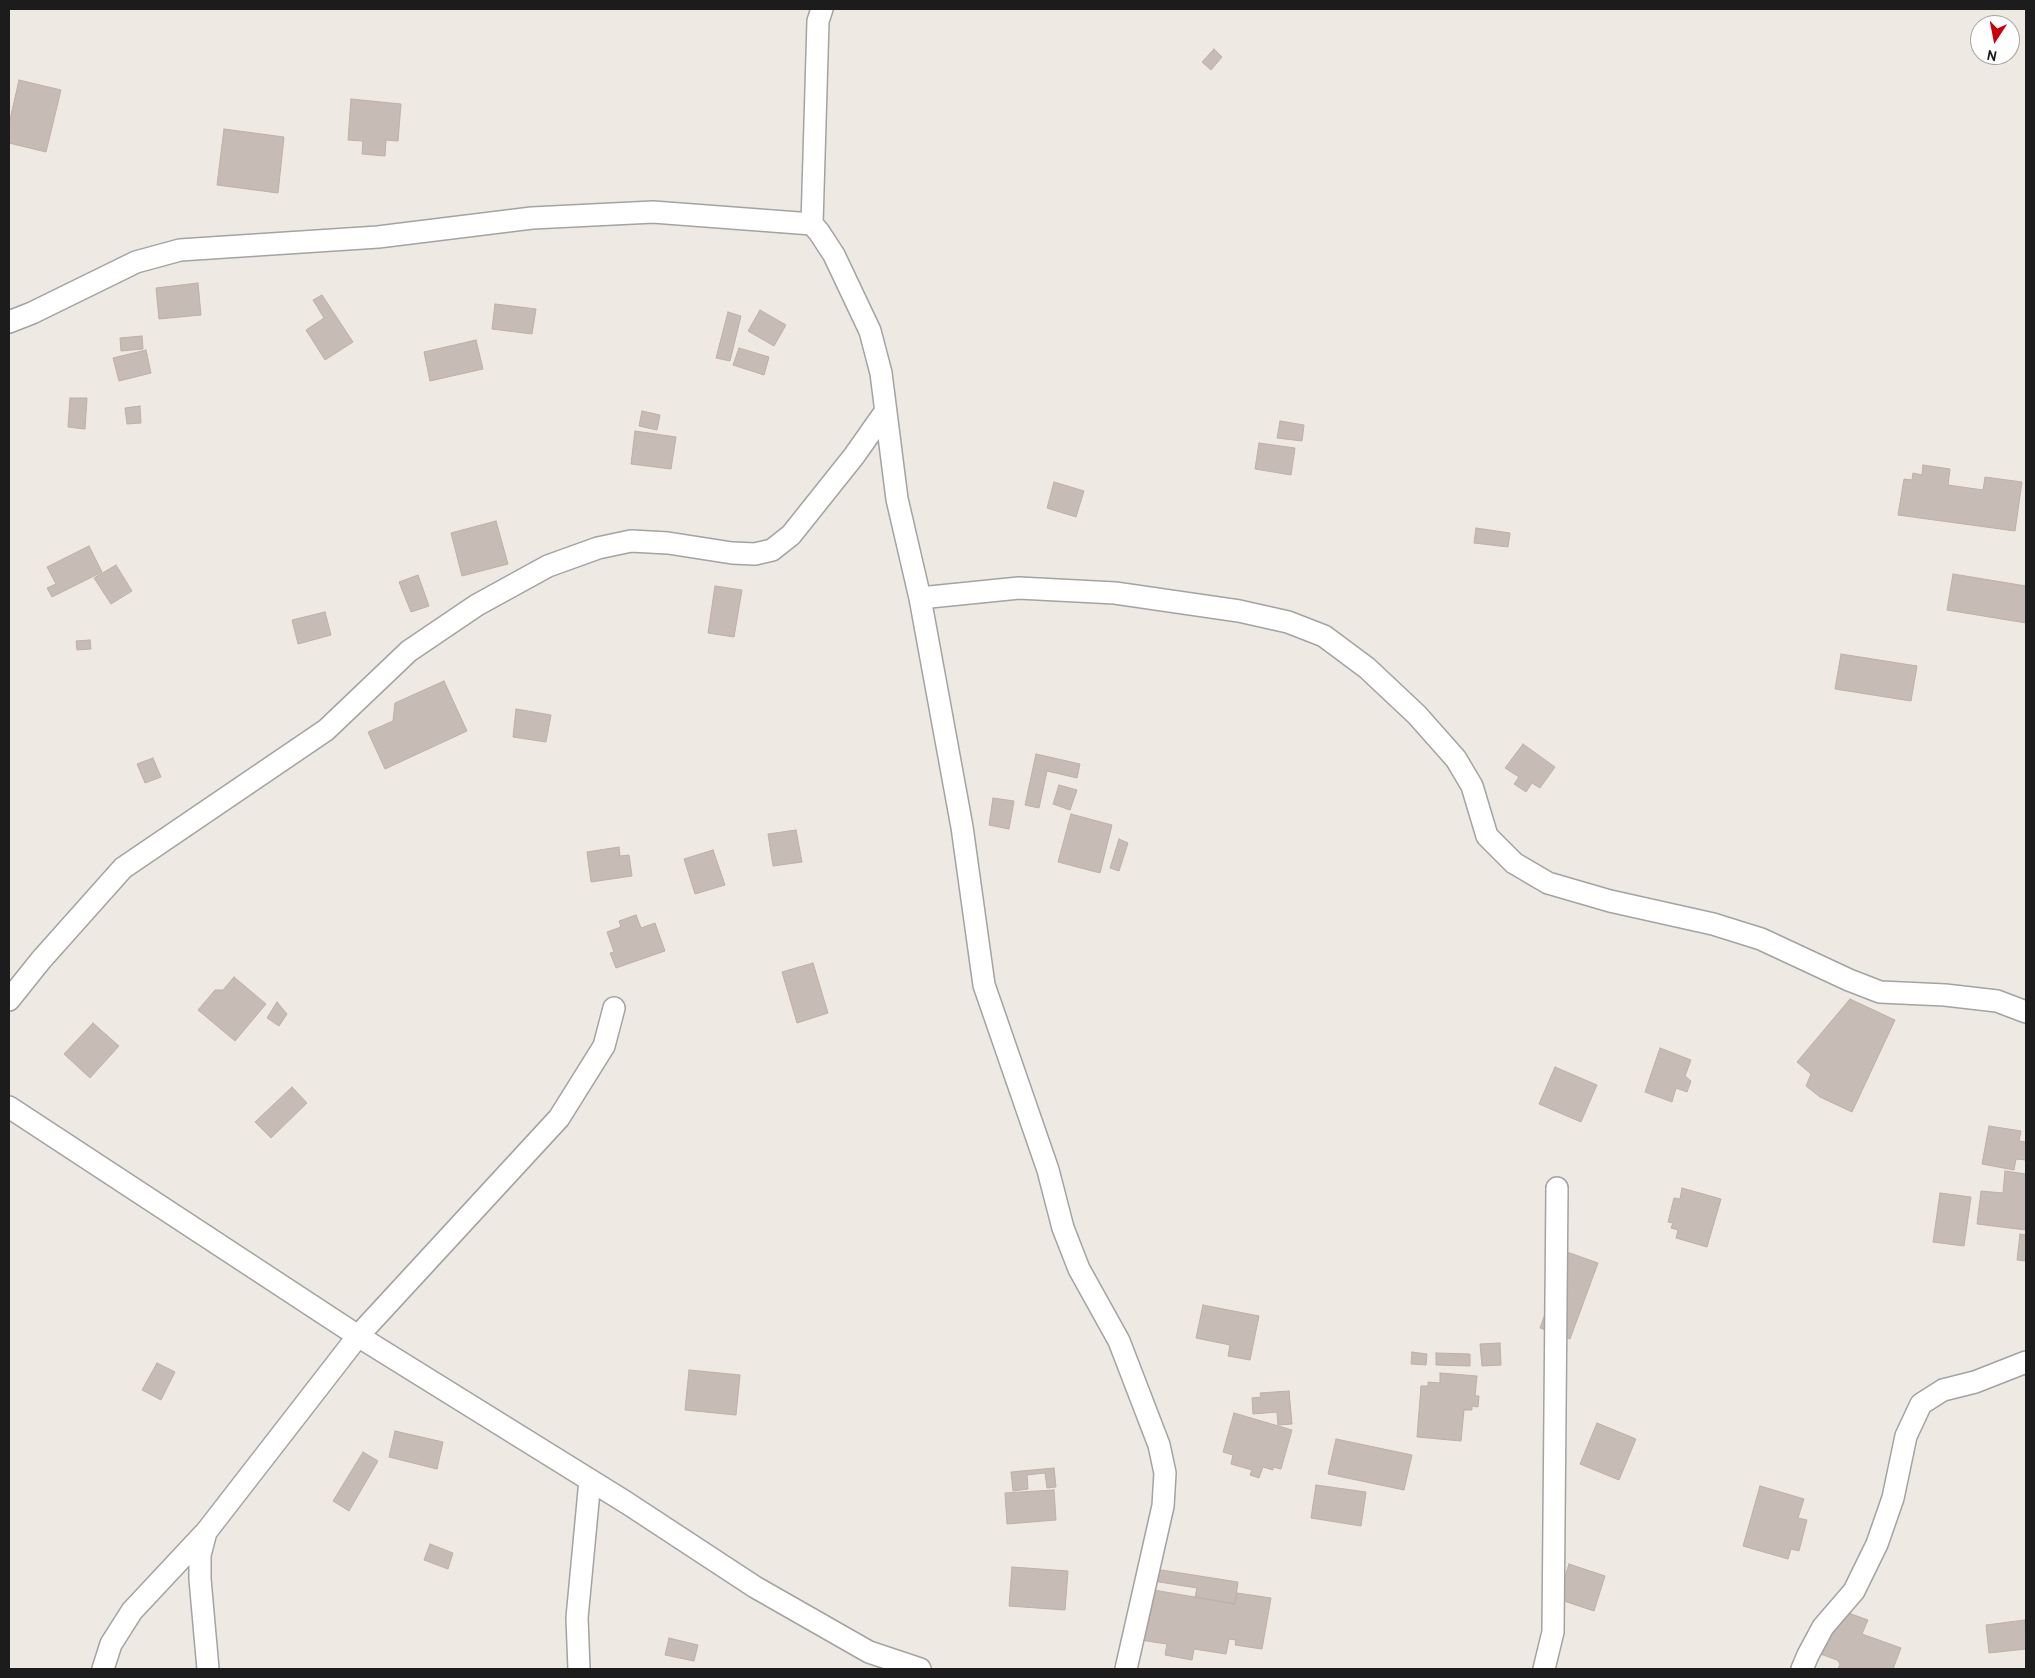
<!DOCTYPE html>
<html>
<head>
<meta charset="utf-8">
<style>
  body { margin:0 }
  #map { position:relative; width:2035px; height:1678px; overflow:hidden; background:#eee9e2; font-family:Overpass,sans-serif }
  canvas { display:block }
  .frame { position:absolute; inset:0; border:10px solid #1c1c1c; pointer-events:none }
  .north { position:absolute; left:1970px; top:15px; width:50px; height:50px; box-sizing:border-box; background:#fff; border:1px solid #a4a4a4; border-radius:50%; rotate:191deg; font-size:14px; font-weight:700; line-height:20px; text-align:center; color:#1c1c1c }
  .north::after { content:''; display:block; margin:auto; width:18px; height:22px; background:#c90009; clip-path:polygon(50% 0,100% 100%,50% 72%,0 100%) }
</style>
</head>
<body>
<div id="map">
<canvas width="2035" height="1678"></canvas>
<div class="frame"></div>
<div class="north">N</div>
</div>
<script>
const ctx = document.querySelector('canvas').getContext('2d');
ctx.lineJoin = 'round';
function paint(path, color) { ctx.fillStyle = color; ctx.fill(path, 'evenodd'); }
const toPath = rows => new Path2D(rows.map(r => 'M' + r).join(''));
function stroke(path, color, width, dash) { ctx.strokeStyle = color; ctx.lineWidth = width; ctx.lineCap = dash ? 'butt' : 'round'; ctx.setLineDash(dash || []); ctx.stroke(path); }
const building = toPath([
  [1214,49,1222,57,1211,70,1202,62,1214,49],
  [19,80,61,90,46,152,9,143,9,124,19,80],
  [351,99,401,104,398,141,386,140,385,156,362,154,363,141,348,140,351,99],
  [224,129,284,137,278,193,217,185,224,129],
  [198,283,201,315,159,319,156,288,198,283],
  [322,295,353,342,325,360,306,330,324,318,313,300,322,295],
  [495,304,536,309,532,334,492,329,495,304],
  [760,310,786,325,774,346,748,331,760,310],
  [728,312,741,316,730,361,716,358,728,312],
  [142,336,143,349,121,351,120,338,142,336],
  [476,340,483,369,430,381,424,352,476,340],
  [739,348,769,357,764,375,733,365,739,348],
  [146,350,151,373,119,381,113,358,146,350],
  [70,398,87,398,85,429,68,427,70,398],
  [140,406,141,423,127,424,125,408,140,406],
  [642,411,660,415,657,430,639,426,642,411],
  [1280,421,1304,425,1302,441,1277,438,1280,421],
  [635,431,676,437,671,469,631,464,635,431],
  [1259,443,1295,448,1291,475,1255,469,1259,443],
  [1923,465,1950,469,1948,485,1983,490,1985,477,2022,482,2015,531,1898,515,1904,479,1912,480,1913,473,1922,475,1923,465],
  [1054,482,1084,491,1076,517,1047,508,1054,482],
  [496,521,508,564,462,576,451,533,496,521],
  [1476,528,1510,533,1508,547,1474,543,1476,528],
  [89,546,102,572,52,597,47,588,56,584,47,567,89,546],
  [116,565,132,591,111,604,94,578,116,565],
  [1953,574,2026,586,2026,623,1947,610,1953,574],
  [418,575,429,606,411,612,399,582,418,575],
  [715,586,742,590,734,637,708,633,715,586],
  [325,612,331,635,298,644,292,620,325,612],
  [90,640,91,649,77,650,76,641,90,640],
  [1841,654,1917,666,1911,701,1835,689,1841,654],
  [444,681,467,731,385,769,368,732,393,721,395,703,444,681],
  [516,709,551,715,546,742,513,737,516,709],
  [1523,744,1555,767,1540,788,1532,783,1526,792,1514,784,1519,777,1505,768,1523,744],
  [1036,754,1080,764,1077,778,1047,771,1039,808,1025,805,1036,754],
  [153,758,161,777,145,783,137,764,153,758],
  [1059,785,1077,790,1070,810,1053,804,1059,785],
  [993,798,1014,801,1009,829,989,825,993,798],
  [1071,814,1112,825,1100,873,1058,862,1071,814],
  [796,830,802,862,773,866,768,834,796,830],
  [1119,839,1128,843,1119,871,1110,868,1119,839],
  [619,847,620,856,629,855,632,876,591,882,587,852,619,847],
  [713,850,725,885,695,894,684,859,713,850],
  [636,915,641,928,655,923,665,951,616,968,610,953,614,952,607,932,621,927,619,921,636,915],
  [813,963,828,1013,797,1023,782,972,813,963],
  [234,977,266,1004,235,1041,198,1010,215,990,223,990,234,977],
  [1850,999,1895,1020,1852,1112,1820,1097,1806,1086,1811,1074,1797,1062,1850,999],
  [277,1002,287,1014,279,1026,267,1018,277,1002],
  [93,1023,119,1046,90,1078,64,1054,93,1023],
  [1660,1048,1691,1060,1685,1076,1691,1081,1687,1092,1676,1088,1672,1102,1645,1092,1660,1048],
  [1555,1067,1597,1085,1581,1122,1539,1104,1555,1067],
  [292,1087,307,1103,271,1138,255,1122,292,1087],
  [1989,1126,2021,1131,2019,1141,2026,1142,2026,1160,2016,1159,2014,1170,1982,1164,1989,1126],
  [2005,1171,2026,1174,2026,1230,1977,1224,1981,1191,2003,1193,2005,1171],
  [1682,1188,1721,1199,1707,1247,1676,1238,1678,1230,1671,1228,1673,1223,1668,1222,1674,1198,1680,1199,1682,1188],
  [1940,1193,1971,1197,1964,1246,1933,1242,1940,1193],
  [2020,1234,2026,1235,2026,1261,2017,1260,2020,1234],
  [1567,1252,1598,1263,1570,1339,1540,1328,1567,1252],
  [1203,1305,1259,1316,1250,1360,1228,1356,1230,1345,1196,1338,1203,1305],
  [1500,1343,1501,1365,1482,1366,1480,1344,1500,1343],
  [1412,1352,1427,1354,1426,1365,1411,1364,1412,1352],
  [1436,1353,1470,1354,1470,1366,1436,1365,1436,1353],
  [157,1363,175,1372,161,1400,142,1390,157,1363],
  [689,1370,740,1375,736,1415,685,1410,689,1370],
  [1440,1373,1477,1376,1475,1396,1479,1396,1478,1407,1472,1406,1472,1410,1464,1410,1461,1441,1417,1437,1421,1386,1428,1386,1428,1382,1440,1383,1440,1373],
  [1289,1391,1292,1424,1278,1425,1277,1412,1253,1414,1252,1398,1261,1397,1260,1393,1289,1391],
  [1234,1413,1292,1430,1281,1469,1273,1467,1273,1470,1263,1467,1259,1478,1250,1475,1252,1470,1231,1464,1233,1455,1223,1452,1234,1413],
  [1597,1423,1636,1439,1619,1480,1580,1464,1597,1423],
  [395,1431,443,1442,437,1469,389,1457,395,1431],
  [1336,1439,1412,1455,1404,1490,1328,1474,1336,1439],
  [363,1452,378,1461,349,1511,333,1501,363,1452],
  [1054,1468,1056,1487,1047,1488,1045,1473,1027,1475,1028,1489,1013,1491,1011,1472,1054,1468],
  [1316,1485,1366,1492,1361,1526,1311,1518,1316,1485],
  [1760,1486,1804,1499,1798,1518,1807,1520,1799,1551,1791,1549,1788,1559,1743,1546,1760,1486],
  [1054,1490,1056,1520,1007,1524,1005,1493,1054,1490],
  [430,1544,453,1553,448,1569,424,1560,430,1544],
  [1569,1564,1605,1576,1594,1611,1558,1599,1569,1564],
  [1012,1567,1068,1571,1065,1610,1009,1606,1012,1567],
  [1155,1569,1238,1582,1235,1604,1195,1597,1197,1588,1153,1581,1155,1569],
  [1148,1589,1235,1604,1237,1593,1271,1598,1262,1649,1235,1645,1236,1640,1229,1639,1226,1654,1194,1649,1192,1660,1165,1655,1167,1644,1140,1640,1148,1589],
  [1843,1611,1868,1620,1862,1634,1901,1648,1893,1669,1838,1669,1840,1664,1837,1660,1815,1652,1843,1611],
  [2025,1620,2026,1649,1989,1653,1986,1625,2025,1620],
  [669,1638,698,1645,694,1661,665,1655,669,1638]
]);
paint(building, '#c6bbb5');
stroke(building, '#c0afa4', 1);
const minor = toPath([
  [812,224,818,21,822,9],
  [9,322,32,313,136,262,180,250,378,237,532,218,653,212,812,224,819,232,834,255,870,331,881,373,897,499,920,598,962,827,984,985,1048,1170,1063,1228,1079,1269,1119,1341,1159,1445,1165,1473,1163,1506,1126,1669],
  [920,598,1019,588,1115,593,1239,611,1288,622,1324,636,1367,668,1417,715,1456,759,1472,786,1487,836,1514,863,1548,883,1610,901,1713,924,1761,939,1849,980,1880,992,1945,995,1997,1001,2026,1012],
  [9,1000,41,960,123,868,326,730,409,651,477,605,548,566,598,548,631,541,668,543,732,553,755,554,772,550,791,535,854,456,885,412],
  [9,1107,358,1336,627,1503,755,1587,869,1652,920,1669],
  [103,1669,111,1644,132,1611,204,1534],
  [208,1669,200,1579,200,1555,206,1532,358,1336,559,1118,604,1046,614,1008],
  [579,1669,577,1618,590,1480],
  [1544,1669,1553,1632,1557,1188],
  [1802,1669,1808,1655,1823,1627,1854,1591,1877,1544,1893,1498,1906,1436,1921,1404,1943,1390,1975,1382,2026,1362]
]);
stroke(minor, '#a3a3a3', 24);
stroke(minor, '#fff', 21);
</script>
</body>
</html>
